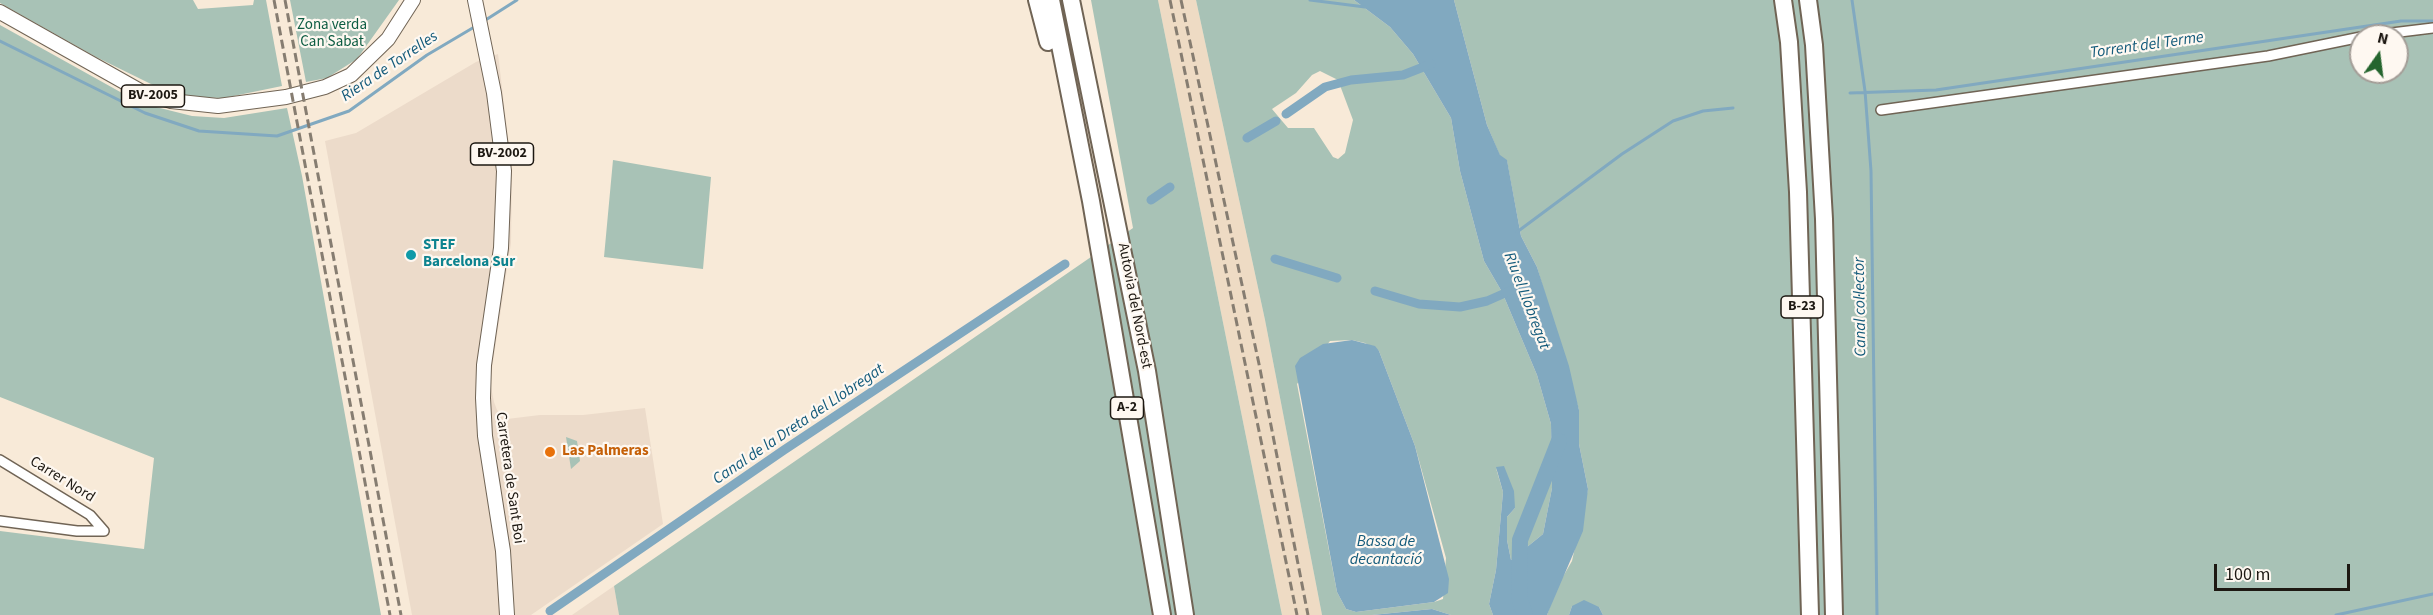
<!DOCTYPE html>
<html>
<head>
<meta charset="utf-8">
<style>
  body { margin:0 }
  #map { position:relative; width:2433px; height:615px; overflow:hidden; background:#f8ead8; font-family:"Source Sans 3",sans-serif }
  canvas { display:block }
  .north { position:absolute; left:2349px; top:24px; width:60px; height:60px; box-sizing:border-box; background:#fef8f1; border:2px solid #a49e98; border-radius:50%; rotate:14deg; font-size:16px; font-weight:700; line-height:24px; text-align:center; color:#1d1812 }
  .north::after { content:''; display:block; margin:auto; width:21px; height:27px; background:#25652e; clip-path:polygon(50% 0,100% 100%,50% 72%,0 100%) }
  .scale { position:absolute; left:2214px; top:564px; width:136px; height:27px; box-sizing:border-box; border:3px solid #1d1812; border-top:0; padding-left:8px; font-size:18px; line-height:21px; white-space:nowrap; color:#1d1812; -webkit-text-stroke:4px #fef8f1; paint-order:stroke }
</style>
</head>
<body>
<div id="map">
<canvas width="2433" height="615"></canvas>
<div class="north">N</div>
<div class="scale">100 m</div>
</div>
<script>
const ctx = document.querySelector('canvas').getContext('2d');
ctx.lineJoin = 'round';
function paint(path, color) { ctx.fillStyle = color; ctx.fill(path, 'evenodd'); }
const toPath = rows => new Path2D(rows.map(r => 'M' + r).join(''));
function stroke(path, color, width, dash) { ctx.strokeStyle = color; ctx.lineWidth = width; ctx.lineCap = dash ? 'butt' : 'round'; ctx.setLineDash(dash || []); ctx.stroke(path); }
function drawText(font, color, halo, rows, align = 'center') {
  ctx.font = font + ' "Source Sans 3",sans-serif'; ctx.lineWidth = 4.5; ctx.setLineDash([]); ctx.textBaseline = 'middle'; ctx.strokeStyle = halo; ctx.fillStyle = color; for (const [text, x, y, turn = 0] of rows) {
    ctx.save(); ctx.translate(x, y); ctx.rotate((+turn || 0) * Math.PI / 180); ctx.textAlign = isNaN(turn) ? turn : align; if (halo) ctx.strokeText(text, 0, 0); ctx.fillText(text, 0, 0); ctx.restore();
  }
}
paint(toPath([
  [1158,0,1196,0,1265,320,1322,615,1282,615]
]), '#eedbc4');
paint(toPath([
  [498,54,512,171,511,243,490,382,494,402,497,410,507,419,540,415,583,415,645,408,663,524,531,615,412,615,325,141,356,133,476,62],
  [614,586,619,615,572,615]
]), '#ecdbca');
paint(toPath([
  [0,0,193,0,198,9,253,5,254,0,266,0,282,86,224,98,186,97,153,85,96,57,0,3],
  [290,0,399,0,357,59,327,78,306,82],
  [1091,0,1158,0,1282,615,619,615,614,586,1133,228],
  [1196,0,1354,0,1390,27,1413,54,1451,118,1460,171,1484,261,1502,292,1537,375,1551,424,1552,488,1543,534,1511,560,1507,540,1507,517,1515,508,1496,468,1503,492,1496,570,1489,604,1493,615,1451,615,1432,609,1372,615,1322,615,1265,320],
  [1320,71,1338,80,1353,120,1345,153,1338,159,1333,157,1314,128,1288,128,1272,109,1296,93,1312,75],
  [1352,340,1365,343,1379,351,1415,446,1446,558,1443,599,1434,602,1356,612,1346,609,1337,592,1297,384,1330,341],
  [1454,0,2433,0,2433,615,1603,615,1599,607,1572,606,1569,615,1547,615,1557,587,1572,561,1588,489,1579,444,1579,410,1537,267,1521,236,1507,161,1500,156,1487,125],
  [2361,36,2397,36,2397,72,2361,72],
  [0,25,140,103,192,116,224,118,287,108,302,176,381,615,0,615,0,531,144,549,154,458,0,397],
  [613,160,711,177,703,269,604,257],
  [566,437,577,441,580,461,571,469]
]), '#a8c2b6');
paint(toPath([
  [1354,0,1454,0,1487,125,1500,155,1507,160,1521,236,1537,267,1569,366,1579,410,1579,444,1588,489,1583,531,1547,615,1493,615,1489,604,1496,570,1503,492,1496,467,1504,466,1514,491,1515,508,1507,517,1507,540,1511,560,1543,534,1552,488,1551,424,1537,375,1502,292,1484,261,1460,171,1451,118,1413,54,1390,27],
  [1352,340,1375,346,1379,351,1415,446,1449,579,1448,593,1434,602,1356,612,1346,609,1337,592,1295,366,1300,358,1323,344],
  [1584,600,1599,607,1603,615,1569,615,1572,606],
  [1432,609,1451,615,1372,615]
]), '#81a9c0');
stroke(toPath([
  [1310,0,1365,7],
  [1852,0,1865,91,1871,171,1877,615],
  [484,21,517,0],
  [0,41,145,113,199,131,277,136,349,111,427,55,476,26],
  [1850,93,1936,90,2401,21,2433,21],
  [1517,232,1622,154,1673,121,1703,111,1733,108],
  [2336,615,2433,594]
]), '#81a9c0', 3);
stroke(toPath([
  [1286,114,1325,87,1351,80,1403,75,1431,64],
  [1247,138,1276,121],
  [1151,200,1170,187],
  [1275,259,1337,278],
  [1375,291,1419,304,1460,307,1487,301,1512,290],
  [550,611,784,450,1065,264]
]), '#81a9c0', 9);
stroke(toPath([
  [1525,615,1519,597,1520,540,1559,441]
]), '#81a9c0', 16);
const street = toPath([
  [2367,36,2433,28],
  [1881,110,2268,56,2361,37],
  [0,460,90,515,104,531],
  [0,521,77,531,104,531]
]);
const primary = toPath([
  [475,0,494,93,504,171,501,248,484,365,483,398,485,436,503,551,507,615],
  [0,12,142,92,171,101,218,106,286,97,325,87,351,75,388,39,413,0]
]);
const highway = toPath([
  [1037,0,1048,42],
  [1051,0,1091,201,1162,615],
  [1071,0,1147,371,1185,615],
  [1783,0,1789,42,1798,192,1810,615],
  [1808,0,1814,45,1824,219,1834,615]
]);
stroke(street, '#706455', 12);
stroke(primary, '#706455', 16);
stroke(highway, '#706455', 20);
stroke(street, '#fff', 9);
stroke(primary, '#fff', 14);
stroke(highway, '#fff', 16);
stroke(toPath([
  [274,0,390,615],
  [285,0,401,615],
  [1170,0,1297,615],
  [1181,0,1259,364,1308,615]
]), '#867d71', 3, [9, 4.5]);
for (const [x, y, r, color] of [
  [411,255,6,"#0f9aa8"],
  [550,452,6,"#e8710a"]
]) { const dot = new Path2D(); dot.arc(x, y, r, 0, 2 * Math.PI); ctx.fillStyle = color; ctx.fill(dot); stroke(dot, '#fef8f1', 2); }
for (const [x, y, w] of [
  [153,96,63],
  [502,154,63],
  [1802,307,42],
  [1127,408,33]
]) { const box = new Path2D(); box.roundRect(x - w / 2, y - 11, w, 22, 4.5); ctx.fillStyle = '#fef8f1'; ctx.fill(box); stroke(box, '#1d1812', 1.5); }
drawText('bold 14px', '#1d1812', null, [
  ["BV-2005",153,96],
  ["BV-2002",502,154],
  ["B-23",1802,307],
  ["A-2",1127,408]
]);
drawText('15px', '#0c5c42', '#fef8f1', [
  ["Zona verda",332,26],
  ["Can Sabat",332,43]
]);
drawText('bold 15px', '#0d838f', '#fef8f1', [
  ["STEF",423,246],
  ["Barcelona Sur",423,263]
], 'left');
drawText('15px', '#1d1812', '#fef8f1', [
  ["Autovia del Nord-est",1134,306,79],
  ["Carretera de Sant Boi",509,478,82],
  ["Carrer Nord",62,480,32]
]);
drawText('bold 15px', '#c56008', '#fef8f1', [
  ["Las Palmeras",562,452]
], 'left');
drawText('italic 16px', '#145b7b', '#fef8f1', [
  ["Torrent del Terme",2147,46,-8],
  ["Riera de Torrelles",390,67,-34],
  ["Riu el Llobregat",1526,301,69],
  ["Canal col·lector",1861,307,-91],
  ["Canal de la Dreta del Llobregat",799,425,-34],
  ["Bassa de",1386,542],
  ["decantació",1386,560]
]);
</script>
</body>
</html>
